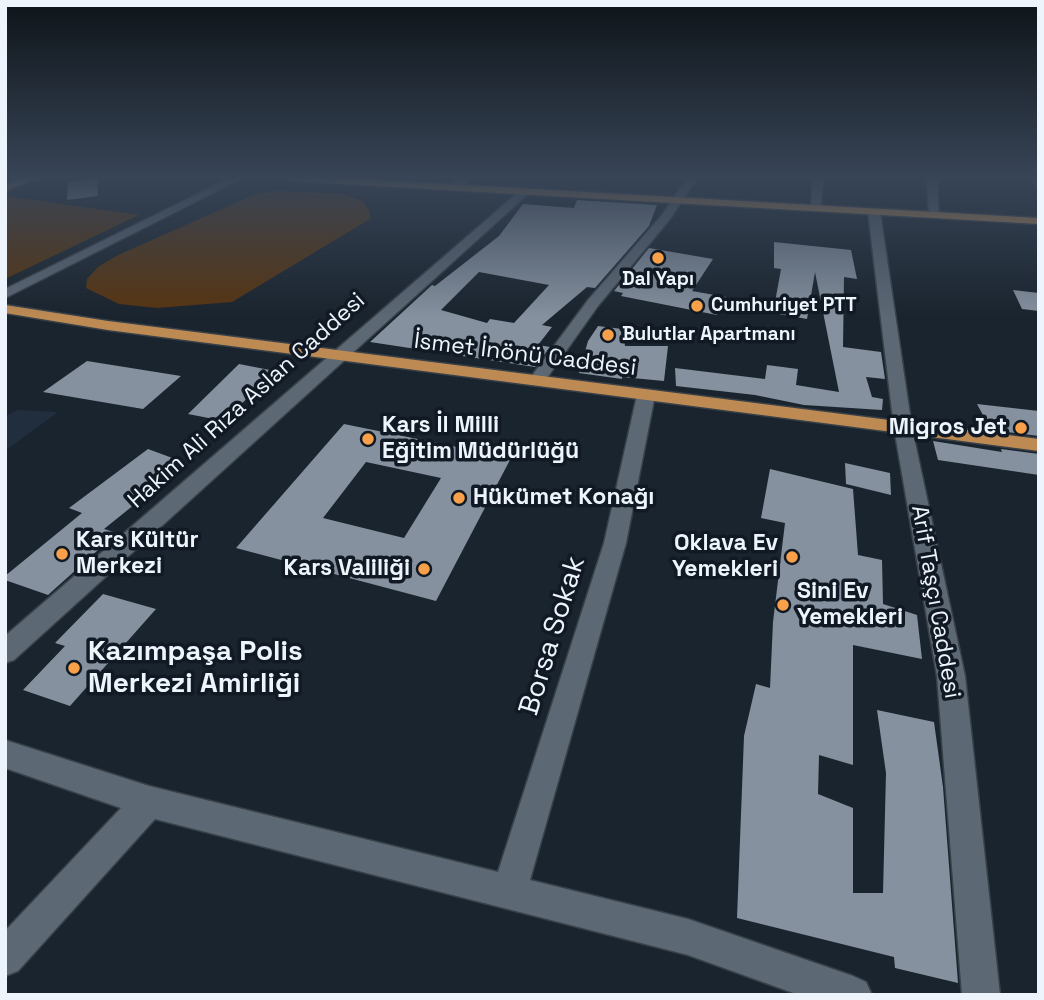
<!DOCTYPE html>
<html>
<head>
<meta charset="utf-8">
<style>
  body { margin:0 }
  #map { position:relative; width:1044px; height:1000px; overflow:hidden; background:#1a242e; font-family:"Space Grotesk",sans-serif }
  canvas { display:block }
  .frame { position:absolute; inset:0; border:7px solid #edf4fb; pointer-events:none }
</style>
</head>
<body>
<div id="map">
<canvas width="1044" height="1000"></canvas>
<div class="frame"></div>
</div>
<script>
const ctx = document.querySelector('canvas').getContext('2d');
ctx.lineJoin = 'round';
function paint(path, color) { ctx.fillStyle = color; ctx.fill(path, 'evenodd'); }
const toPath = rows => new Path2D(rows.map(r => 'M' + r).join(''));
function stroke(path, color, width, dash) { ctx.strokeStyle = color; ctx.lineWidth = width; ctx.lineCap = dash ? 'butt' : 'round'; ctx.setLineDash(dash || []); ctx.stroke(path); }
function drawText(font, color, halo, rows, align = 'center') {
  ctx.font = font + ' "Space Grotesk",sans-serif'; ctx.lineWidth = 7; ctx.setLineDash([]); ctx.textBaseline = 'middle'; ctx.strokeStyle = halo; ctx.fillStyle = color; for (const [text, x, y, turn = 0] of rows) {
    ctx.save(); ctx.translate(x, y); ctx.rotate((+turn || 0) * Math.PI / 180); ctx.textAlign = isNaN(turn) ? turn : align; if (halo) ctx.strokeText(text, 0, 0); ctx.fillText(text, 0, 0); ctx.restore();
  }
}
paint(toPath([
  [17,410,58,412,5,451,5,416]
]), '#202e3d');
paint(toPath([
  [278,191,342,194,363,201,370,212,370,219,232,302,157,308,119,304,86,288,87,279,98,267,116,256,251,196],
  [5,196,6,196,139,215,5,279]
]), '#58340f');
paint(toPath([
  [97,178,98,196,67,200,68,182],
  [577,200,657,205,649,226,595,288,587,287,542,325,552,327,538,345,550,347,535,367,370,342,432,285,435,286,499,236,523,204,574,208],
  [479,272,549,285,514,323,490,319,487,323,441,310],
  [774,242,851,250,857,279,844,277,843,347,881,352,885,379,866,377,872,397,883,399,882,410,804,405,755,395,676,386,675,368,765,379,767,365,798,369,796,385,839,392,815,272,807,319,773,313,781,269,774,268],
  [649,248,713,259,692,291,726,297,717,315,621,296,623,293,614,291],
  [1013,290,1039,293,1039,311,1022,309],
  [598,326,622,329,625,346,668,346,664,381,622,377,622,379,579,373,588,341],
  [87,361,181,376,143,409,43,392],
  [239,364,275,371,224,421,188,414],
  [977,404,1039,411,1039,436,991,430],
  [344,424,511,458,436,601,236,548],
  [366,462,441,478,404,538,323,518],
  [933,441,1002,452,1001,449,1039,454,1039,475,938,460],
  [148,449,186,463,104,529,117,533,48,595,5,580,5,576,82,513,69,508],
  [845,463,890,473,891,495,846,484],
  [770,469,853,489,858,555,882,560,883,604,917,615,922,659,853,645,853,765,819,755,818,794,853,808,853,893,883,893,886,773,877,710,934,722,943,787,958,983,895,968,894,957,737,918,744,736,756,684,770,688,773,622,785,523,761,518],
  [103,594,156,609,70,706,23,690,65,646,55,643]
]), '#85919e');
const minor = toPath([
  [230,178,243,178,5,298,5,289,230,178],
  [460,178,472,178,458,189,450,189,450,185,460,178],
  [687,178,697,178,670,219,598,306,542,385,530,385,528,381,588,300,662,215,687,178],
  [813,178,823,178,821,208,816,211,811,208,813,178],
  [927,178,937,178,939,217,929,215,927,178],
  [1039,179,1039,186,1035,185,1034,182,1039,179],
  [521,190,530,192,14,660,5,663,5,636,521,190],
  [874,209,880,212,912,428,965,676,1000,995,962,995,937,676,894,428,868,212,874,209],
  [646,390,655,395,626,543,530,880,688,919,853,976,866,982,872,995,799,995,688,955,155,819,18,971,5,976,5,931,121,808,5,768,5,740,149,786,498,872,604,543,637,395,646,390]
]);
const major = toPath([
  [24,178,38,178,5,191,5,184,24,178],
  [285,178,342,178,1039,218,1039,224,290,181,285,178],
  [5,305,108,321,1039,439,1039,451,108,330,5,313,5,305]
]);
stroke(minor, '#384048', 3);
stroke(major, '#384048', 3);
paint(minor, '#5c6874');
paint(major, '#be8a53');
const sky = ctx.createLinearGradient(0, 0, 0, 318);
sky.addColorStop(0, '#0e1419');
sky.addColorStop(0.56, '#384557');
sky.addColorStop(1, '#38455700');
ctx.fillStyle = sky;
ctx.fillRect(0, 0, 1044, 318);
for (const [x, y, r, color] of [
  [658,258,7,"#f8a14a"],
  [697,306,7,"#f8a14a"],
  [608,335,7,"#f8a14a"],
  [1021,428,7,"#f8a14a"],
  [368,439,7,"#f8a14a"],
  [459,498,7,"#f8a14a"],
  [62,554,7,"#f8a14a"],
  [792,557,7,"#f8a14a"],
  [424,569,7,"#f8a14a"],
  [783,605,7,"#f8a14a"],
  [74,668,7,"#f8a14a"]
]) { const dot = new Path2D(); dot.arc(x, y, r, 0, 2 * Math.PI); ctx.fillStyle = color; ctx.fill(dot); stroke(dot, '#111a24', 2.5); }
drawText('bold 19px', '#edf4fb', '#111a24', [
  ["Dal Yapı",658,280,"center"],
  ["Cumhuriyet PTT",711,306],
  ["Bulutlar Apartmanı",622,335]
], 'left');
drawText('23px', '#edf4fb', '#111a24', [
  ["İsmet İnönü Caddesi",525,355,7],
  ["Hakim Ali Rıza Aslan Caddesi",247,401,-42],
  ["Arif Taşçı Caddesi",935,602,80]
]);
drawText('bold 23px', '#edf4fb', '#111a24', [
  ["Kars İl Milli",382,426],
  ["Eğitim Müdürlüğü",382,452],
  ["Migros Jet",1007,428,"right"],
  ["Hükümet Konağı",473,498],
  ["Kars Kültür",76,541],
  ["Merkezi",76,567],
  ["Oklava Ev",778,544,"right"],
  ["Yemekleri",778,570,"right"],
  ["Kars Valiliği",410,569,"right"],
  ["Sini Ev",797,592],
  ["Yemekleri",797,618]
], 'left');
drawText('28px', '#edf4fb', '#111a24', [
  ["Borsa Sokak",553,636,-73]
]);
drawText('bold 28px', '#edf4fb', '#111a24', [
  ["Kazımpaşa Polis",88,652],
  ["Merkezi Amirliği",88,684]
], 'left');
</script>
</body>
</html>
